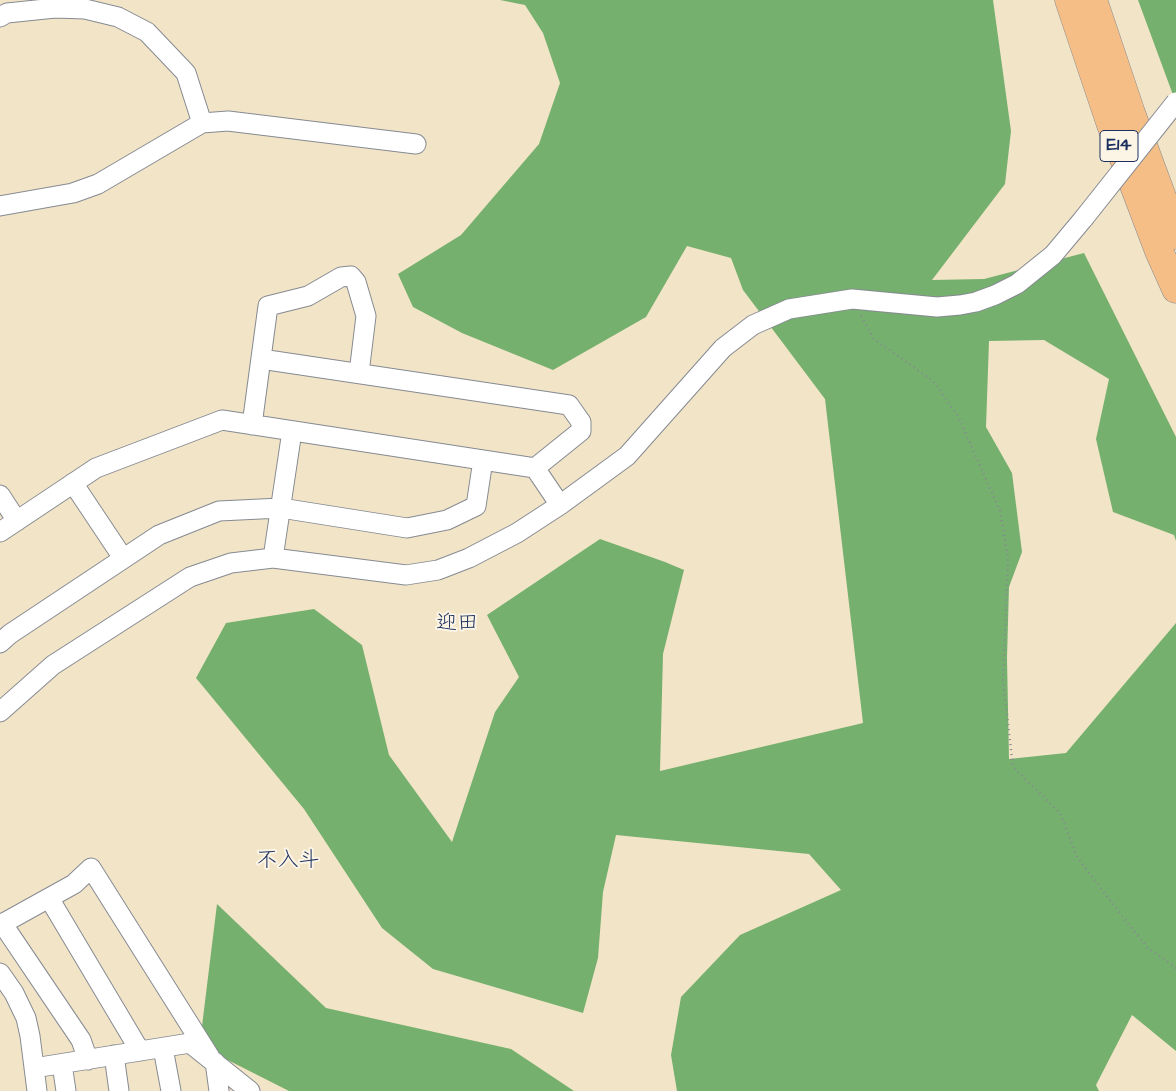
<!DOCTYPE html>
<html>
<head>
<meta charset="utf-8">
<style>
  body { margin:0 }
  canvas { display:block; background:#f2e4c7 }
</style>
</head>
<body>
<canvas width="1176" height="1091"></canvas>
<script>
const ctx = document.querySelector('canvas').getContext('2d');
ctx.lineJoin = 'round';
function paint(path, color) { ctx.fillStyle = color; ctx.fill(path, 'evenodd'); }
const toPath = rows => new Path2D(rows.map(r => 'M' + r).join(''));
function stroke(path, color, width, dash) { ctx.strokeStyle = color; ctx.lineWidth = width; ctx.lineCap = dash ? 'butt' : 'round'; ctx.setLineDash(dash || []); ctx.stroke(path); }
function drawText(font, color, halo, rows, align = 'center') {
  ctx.font = font + ' "Architects Daughter","Klee One",sans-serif'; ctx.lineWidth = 4; ctx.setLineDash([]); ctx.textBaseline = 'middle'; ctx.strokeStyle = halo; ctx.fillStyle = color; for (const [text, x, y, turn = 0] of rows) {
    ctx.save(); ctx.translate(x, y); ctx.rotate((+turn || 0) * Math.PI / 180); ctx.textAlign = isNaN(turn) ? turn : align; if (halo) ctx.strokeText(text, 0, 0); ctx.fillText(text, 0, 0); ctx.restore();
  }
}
paint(toPath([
  [500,0,993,0,1011,131,1005,184,932,280,984,279,1084,253,1176,437,1176,541,1174,535,1113,512,1096,439,1109,379,1044,340,989,341,986,427,1012,473,1022,552,1009,587,1007,658,1009,759,1066,753,1176,623,1176,1051,1132,1015,1096,1085,1099,1091,677,1091,671,1055,681,997,740,935,841,890,809,854,616,835,603,892,598,958,583,1013,433,969,382,928,304,809,196,678,226,623,314,609,362,645,389,755,452,842,495,712,519,677,487,615,600,539,665,562,684,570,663,654,660,771,863,723,825,399,743,290,731,258,687,246,646,317,553,370,462,333,413,307,398,274,461,235,539,144,560,83,543,33,525,5],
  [1138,0,1176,0,1176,103],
  [217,904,326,1008,511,1049,574,1091,289,1091,204,1048,202,1026]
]), '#76b06e');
const minor = toPath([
  [0,17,7,13,55,8,85,9,118,17,147,32,186,73,202,123],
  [0,206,73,193,98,184,202,123,228,121,416,144],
  [252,425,268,306,308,296,341,277,351,276,356,282,366,316,359,373],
  [535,468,560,505],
  [73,483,123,558],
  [0,495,17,521],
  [0,532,96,468,222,420,535,468,581,431,581,422,569,405,261,359],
  [273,558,292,431],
  [0,643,10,634,159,535,219,511,281,508,407,528,447,520,476,506,483,460],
  [0,712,53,665,190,577,231,563,273,558,406,575,438,570,469,558,517,533,560,505,627,456,723,348,753,325,789,309,852,299,937,307,960,305,976,302,995,295,1017,284,1053,255,1084,218],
  [49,898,140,1051],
  [2,923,81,1040,88,1060],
  [0,925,74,884,91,868,210,1057],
  [0,973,14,993,26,1018,30,1036,37,1091],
  [163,1048,171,1091],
  [114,1055,119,1091],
  [215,1062,219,1091],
  [62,1064,66,1091],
  [34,1068,190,1043,250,1091]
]);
const highway = toPath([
  [1069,0,1110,122,1159,251,1176,289],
  [1093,0,1131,113,1176,235]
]);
stroke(minor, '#868a92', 21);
stroke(highway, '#868a92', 29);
stroke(toPath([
  [861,316,874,339,933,381,958,416,1000,511,1008,558,1003,680,1013,767,1060,813,1077,857,1123,917,1148,948,1176,968]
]), '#868a92', 2.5, [1, 4]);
stroke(minor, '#fff', 19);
stroke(highway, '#f5be86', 28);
const minorBridge = toPath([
  [1084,218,1176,102]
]);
stroke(minorBridge, '#868a92', 21, []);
stroke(minorBridge, '#fff', 19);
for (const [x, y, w] of [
  [1119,146,38]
]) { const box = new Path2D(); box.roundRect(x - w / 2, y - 15.5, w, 31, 4); ctx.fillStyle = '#fcf5e5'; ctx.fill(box); stroke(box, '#1b2f5e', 1); }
drawText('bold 18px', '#1b2f5e', null, [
  ["E14",1119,146]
]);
drawText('21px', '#1b2f5e', '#fcf5e5', [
  ["迎田",457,625],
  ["不入斗",288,862]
]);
</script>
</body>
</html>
